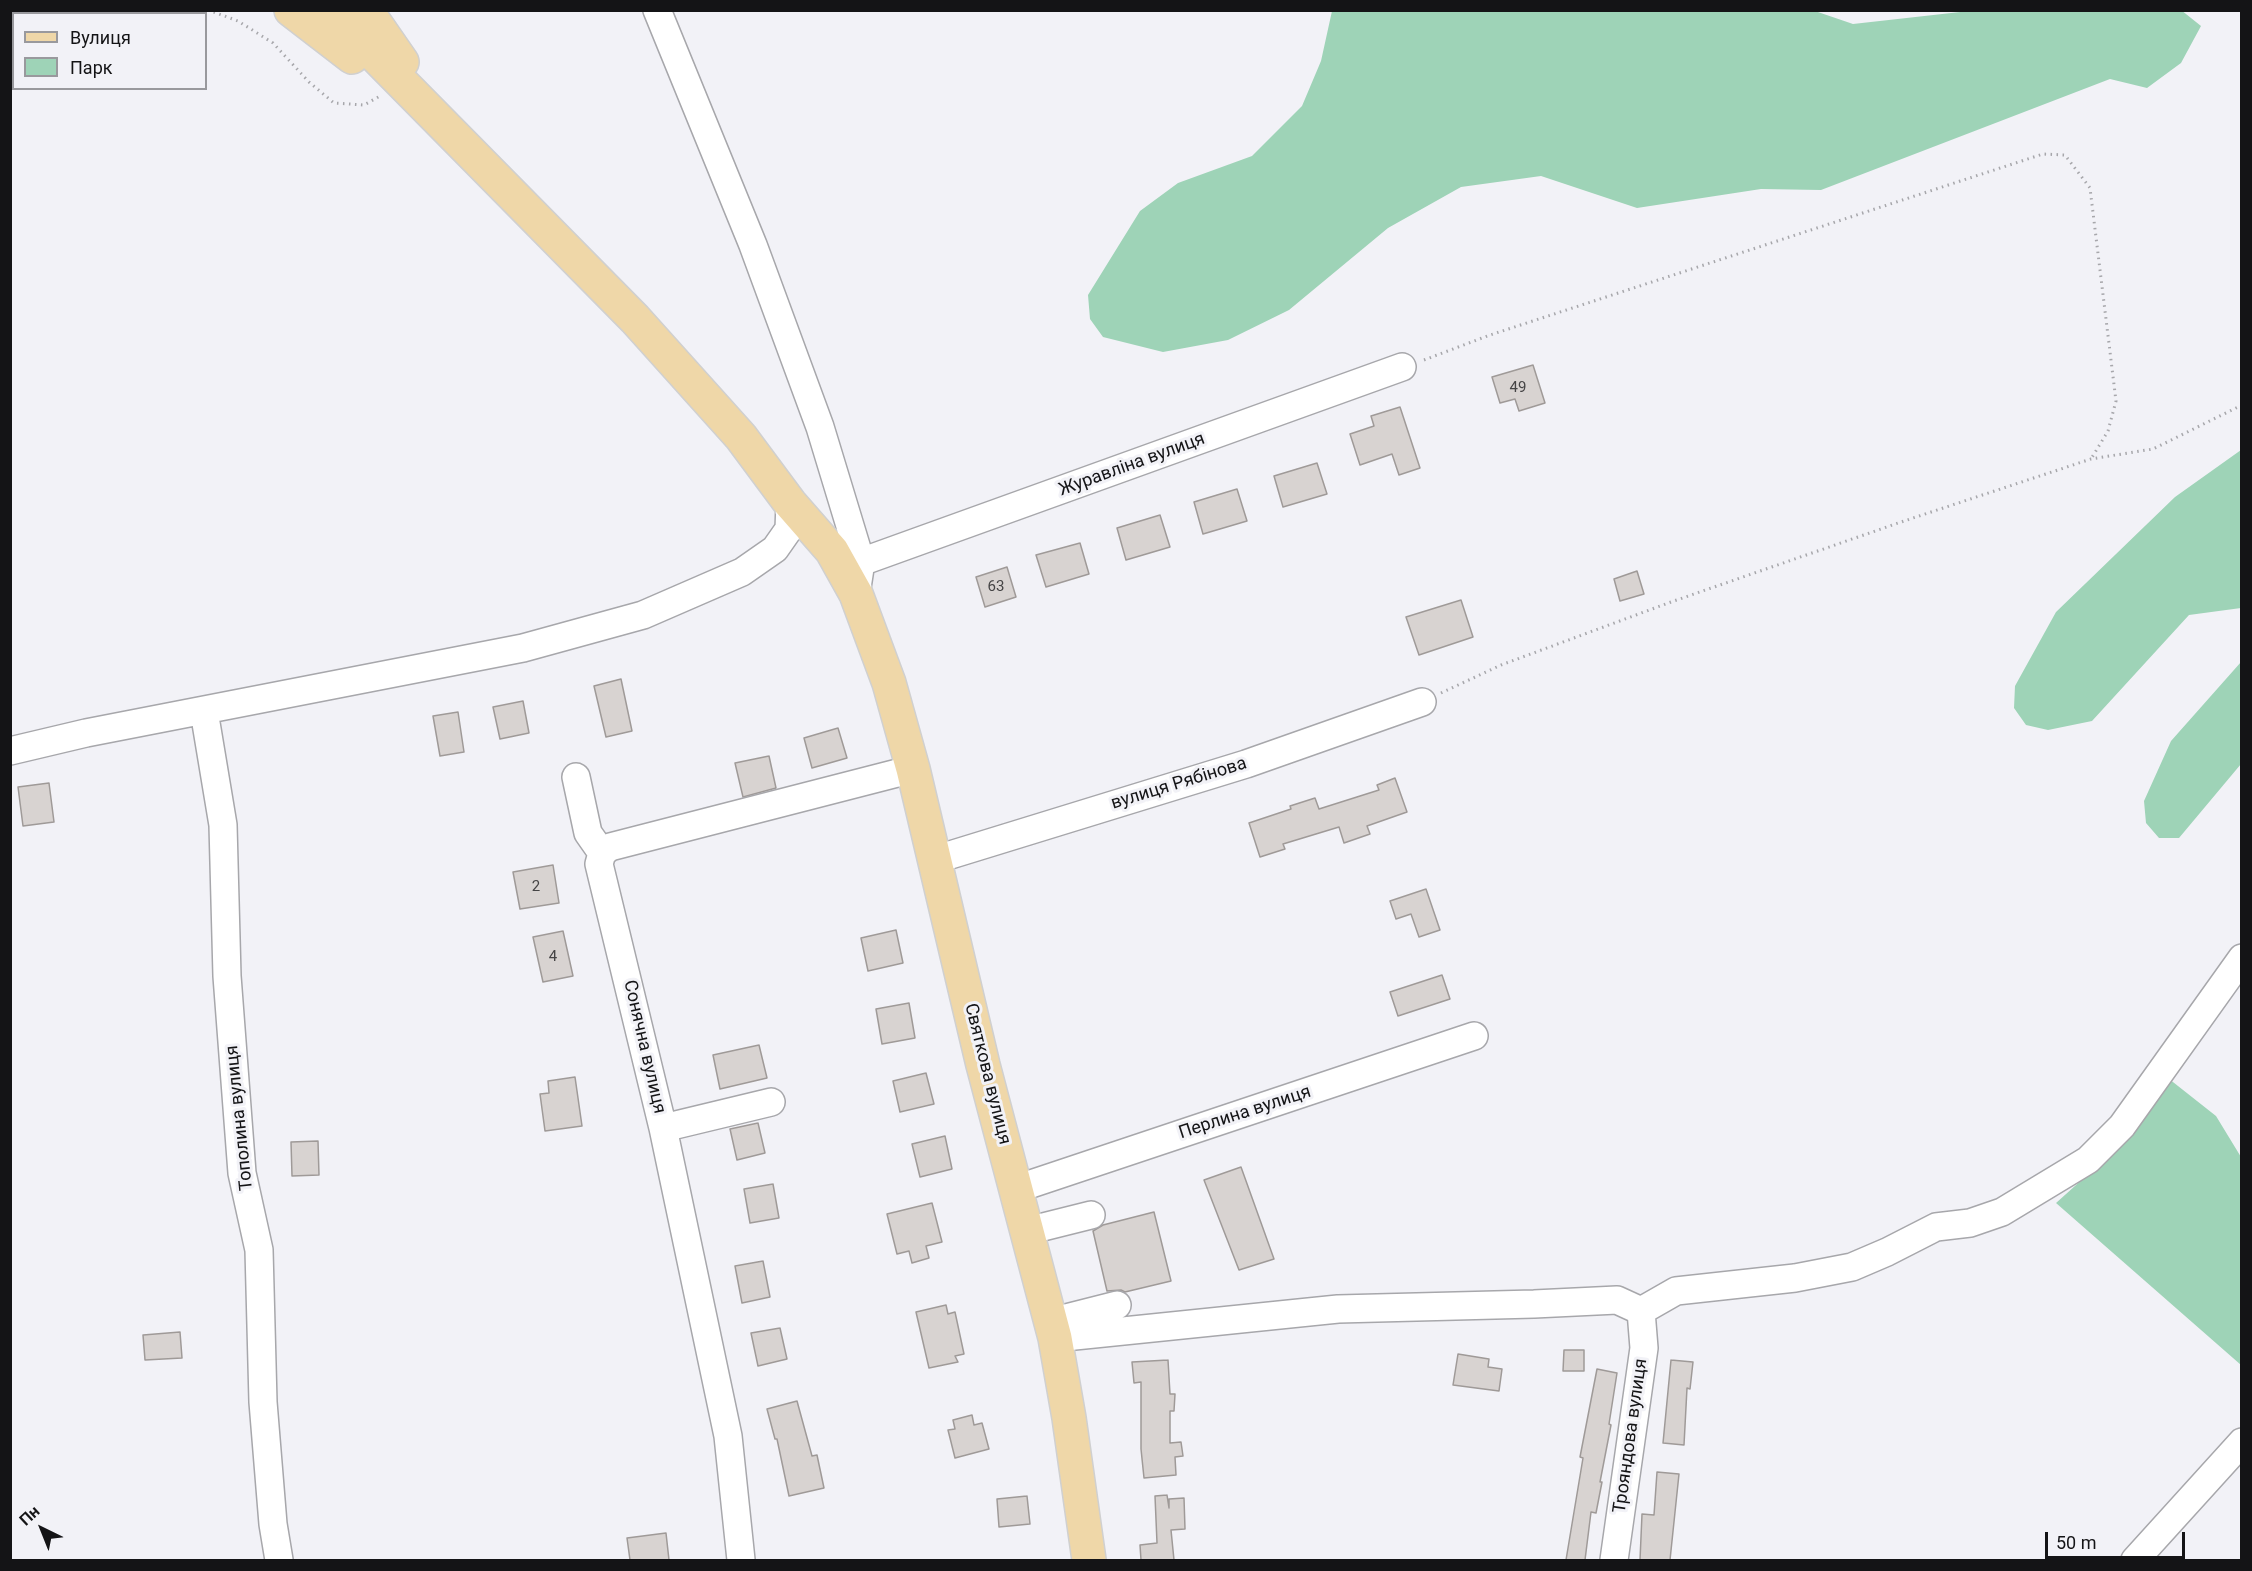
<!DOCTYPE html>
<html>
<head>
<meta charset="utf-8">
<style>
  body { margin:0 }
  #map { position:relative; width:2252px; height:1571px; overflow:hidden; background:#f2f2f7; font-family:Roboto,sans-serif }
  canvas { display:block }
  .frame { position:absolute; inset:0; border:12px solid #141416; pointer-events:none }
  .legend { position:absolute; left:12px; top:12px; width:195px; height:78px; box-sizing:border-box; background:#f2f2f7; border:2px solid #99999d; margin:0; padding:8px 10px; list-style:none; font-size:18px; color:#141416 }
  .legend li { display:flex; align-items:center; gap:12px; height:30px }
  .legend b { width:30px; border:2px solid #99999d }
  .north { position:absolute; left:12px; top:1499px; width:60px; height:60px; -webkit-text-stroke:4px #f2f2f7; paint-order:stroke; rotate:317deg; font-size:16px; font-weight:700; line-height:24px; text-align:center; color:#141416 }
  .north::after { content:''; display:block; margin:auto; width:21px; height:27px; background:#141416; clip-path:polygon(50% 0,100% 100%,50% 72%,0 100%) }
  .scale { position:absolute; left:2045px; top:1532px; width:140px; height:27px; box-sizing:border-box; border:3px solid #141416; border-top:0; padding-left:8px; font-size:18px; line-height:21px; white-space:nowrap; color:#141416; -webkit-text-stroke:4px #f2f2f7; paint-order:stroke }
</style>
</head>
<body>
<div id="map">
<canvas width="2252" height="1571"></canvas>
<div class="frame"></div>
<ul class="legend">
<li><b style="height:8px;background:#efd7a8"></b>Вулиця</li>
<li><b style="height:16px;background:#9ed3b7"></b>Парк</li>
</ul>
<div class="north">Пн</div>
<div class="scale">50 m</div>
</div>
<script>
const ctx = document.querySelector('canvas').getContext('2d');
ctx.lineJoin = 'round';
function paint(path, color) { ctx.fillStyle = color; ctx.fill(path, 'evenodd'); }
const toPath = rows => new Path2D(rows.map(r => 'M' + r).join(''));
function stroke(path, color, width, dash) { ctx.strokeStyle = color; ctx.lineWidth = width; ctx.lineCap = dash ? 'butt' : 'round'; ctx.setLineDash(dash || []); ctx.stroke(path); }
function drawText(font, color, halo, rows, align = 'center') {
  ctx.font = font + ' Roboto,sans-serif'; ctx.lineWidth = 6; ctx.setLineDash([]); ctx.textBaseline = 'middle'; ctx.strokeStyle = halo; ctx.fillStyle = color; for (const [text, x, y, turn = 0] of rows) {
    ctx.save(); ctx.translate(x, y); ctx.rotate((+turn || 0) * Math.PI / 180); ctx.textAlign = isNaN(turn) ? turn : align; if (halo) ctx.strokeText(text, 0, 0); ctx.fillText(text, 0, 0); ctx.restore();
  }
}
paint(toPath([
  [1812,10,1853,24,1978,10,2181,10,2201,26,2181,63,2147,88,2110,79,1821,190,1761,189,1637,208,1541,176,1461,187,1388,228,1289,310,1228,340,1163,352,1103,337,1090,319,1088,295,1140,211,1178,183,1252,156,1302,106,1321,61,1332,11],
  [2241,450,2241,608,2189,615,2092,721,2048,730,2026,725,2014,708,2015,686,2056,612,2175,497],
  [2241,662,2241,764,2179,838,2159,838,2146,823,2144,801,2171,741],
  [2159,1071,2216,1116,2241,1157,2241,1365,2056,1203,2124,1142]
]), '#9ed3b7');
const building = toPath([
  [1533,365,1545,403,1519,411,1515,399,1500,403,1492,377,1533,365],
  [1400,407,1420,468,1399,475,1392,454,1360,465,1350,434,1374,426,1371,416,1400,407],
  [1317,463,1327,494,1283,507,1274,476,1317,463],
  [1237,489,1247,521,1203,534,1194,502,1237,489],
  [1160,515,1170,547,1126,560,1117,528,1160,515],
  [1080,543,1089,574,1046,587,1036,555,1080,543],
  [1007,567,1016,597,985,607,976,577,1007,567],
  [1637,571,1644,594,1620,601,1614,579,1637,571],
  [1461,600,1473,637,1419,655,1406,617,1461,600],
  [621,679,632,731,606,737,594,686,621,679],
  [523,701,529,733,500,739,493,707,523,701],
  [458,712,464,752,440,756,433,716,458,712],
  [838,728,847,758,812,768,804,738,838,728],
  [769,756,776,788,743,797,735,763,769,756],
  [1395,778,1407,812,1367,826,1370,834,1344,843,1339,827,1283,844,1285,849,1260,857,1249,823,1291,809,1290,806,1315,798,1319,809,1379,790,1377,785,1395,778],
  [49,783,54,822,23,826,18,787,49,783],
  [553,865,559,903,520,909,513,872,553,865],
  [1426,889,1440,930,1419,937,1411,914,1396,919,1390,901,1426,889],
  [896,930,903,963,868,971,861,938,896,930],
  [563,931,573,976,543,982,533,937,563,931],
  [1442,975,1450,999,1398,1016,1390,992,1442,975],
  [909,1003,915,1038,882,1044,876,1009,909,1003],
  [759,1045,767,1078,720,1089,713,1055,759,1045],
  [926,1073,934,1104,900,1112,893,1081,926,1073],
  [575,1077,582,1126,545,1131,540,1094,549,1093,548,1081,575,1077],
  [758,1123,765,1153,737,1160,730,1129,758,1123],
  [945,1136,952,1169,920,1177,912,1144,945,1136],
  [318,1141,319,1175,292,1176,291,1142,318,1141],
  [1241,1167,1274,1259,1239,1270,1204,1180,1241,1167],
  [773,1184,779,1218,750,1223,744,1189,773,1184],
  [932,1203,942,1242,926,1246,929,1258,912,1263,909,1251,897,1254,887,1214,932,1203],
  [1154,1212,1171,1281,1125,1292,1121,1290,1107,1291,1093,1231,1103,1225,1154,1212],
  [763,1261,770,1297,742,1303,735,1266,763,1261],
  [946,1305,948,1314,955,1312,964,1354,955,1356,958,1362,929,1368,916,1312,946,1305],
  [780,1328,787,1359,758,1366,751,1333,780,1328],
  [180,1332,182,1358,145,1360,143,1335,180,1332],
  [1564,1350,1584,1350,1584,1371,1563,1371,1564,1350],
  [1458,1354,1489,1359,1488,1367,1502,1369,1499,1391,1453,1385,1458,1354],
  [1168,1360,1170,1394,1175,1394,1174,1411,1170,1411,1170,1443,1181,1442,1183,1456,1175,1457,1176,1475,1144,1478,1141,1449,1141,1382,1134,1383,1132,1362,1168,1360],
  [1671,1360,1693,1362,1690,1389,1687,1388,1684,1445,1663,1443,1671,1360],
  [1597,1369,1617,1373,1609,1424,1611,1425,1600,1482,1602,1482,1596,1513,1591,1512,1585,1560,1566,1560,1583,1458,1580,1457,1597,1369],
  [797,1401,812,1456,817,1455,824,1488,789,1496,777,1439,775,1439,767,1409,797,1401],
  [972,1415,974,1425,982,1423,989,1449,955,1458,948,1430,955,1429,953,1420,972,1415],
  [1657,1472,1679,1474,1670,1560,1640,1560,1642,1514,1654,1515,1657,1472],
  [1167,1495,1169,1508,1169,1499,1184,1498,1185,1529,1171,1530,1174,1560,1141,1560,1140,1545,1157,1543,1155,1496,1167,1495],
  [1027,1496,1030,1524,999,1527,997,1499,1027,1496],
  [666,1533,669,1560,630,1560,627,1538,666,1533]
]);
paint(building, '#d8d3d1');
stroke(building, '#9f9a98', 1.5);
const minor = toPath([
  [657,10,753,245,820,427,861,562,856,594],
  [861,562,1402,367],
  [204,711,223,825,227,976,242,1173,259,1250,263,1402,273,1524,279,1560],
  [10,751,86,733,523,648,643,615,742,572,775,549,789,529,790,503],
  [576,777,588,833,602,853],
  [934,860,1246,764,1422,702],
  [663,1128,771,1102],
  [1016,1189,1474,1036],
  [1027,1231,1091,1215],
  [1641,1311,1676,1291,1795,1278,1852,1267,1887,1252,1936,1227,1970,1223,2002,1212,2088,1160,2122,1126,2242,958],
  [1050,1322,1117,1305],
  [1055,1338,1338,1309,1534,1304,1617,1300,1641,1311],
  [741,1560,728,1436,663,1128,599,864,602,853,610,847,913,769],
  [1614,1560,1644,1348,1641,1311],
  [2135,1560,2242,1442]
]);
const major = toPath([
  [291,10,352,57],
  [330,10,635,319,741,437,790,503,832,551,856,594,889,683,913,769,983,1065,1055,1338,1069,1418,1089,1560],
  [366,10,402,62]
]);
stroke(minor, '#a7a7ab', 30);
stroke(major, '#d0d0d0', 36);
stroke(toPath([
  [208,10,238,21,273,43,309,82,334,103,364,105,380,96],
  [1424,360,1490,335,2043,154,2065,155,2090,188,2116,401,2108,431,2091,459],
  [1441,693,1501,665,1671,602,1904,521,2091,459,2153,449,2242,405]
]), '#a7a7ab', 3, [1.5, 4.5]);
stroke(minor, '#fff', 27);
stroke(major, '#efd7a8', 33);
drawText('15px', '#454445', null, [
  ["49",1518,388],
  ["63",996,587],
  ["2",536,887],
  ["4",553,957]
]);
drawText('18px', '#141416', '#f2f2f7', [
  ["Журавліна вулиця",1132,465,-20],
  ["вулиця Рябінова",1179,784,-17],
  ["Сонячна вулиця",644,1047,77],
  ["Святкова вулиця",987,1074,76],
  ["Перлина вулиця",1245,1113,-18],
  ["Тополина вулиця",240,1118,-96],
  ["Трояндова вулиця",1631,1436,-82]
]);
</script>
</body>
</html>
